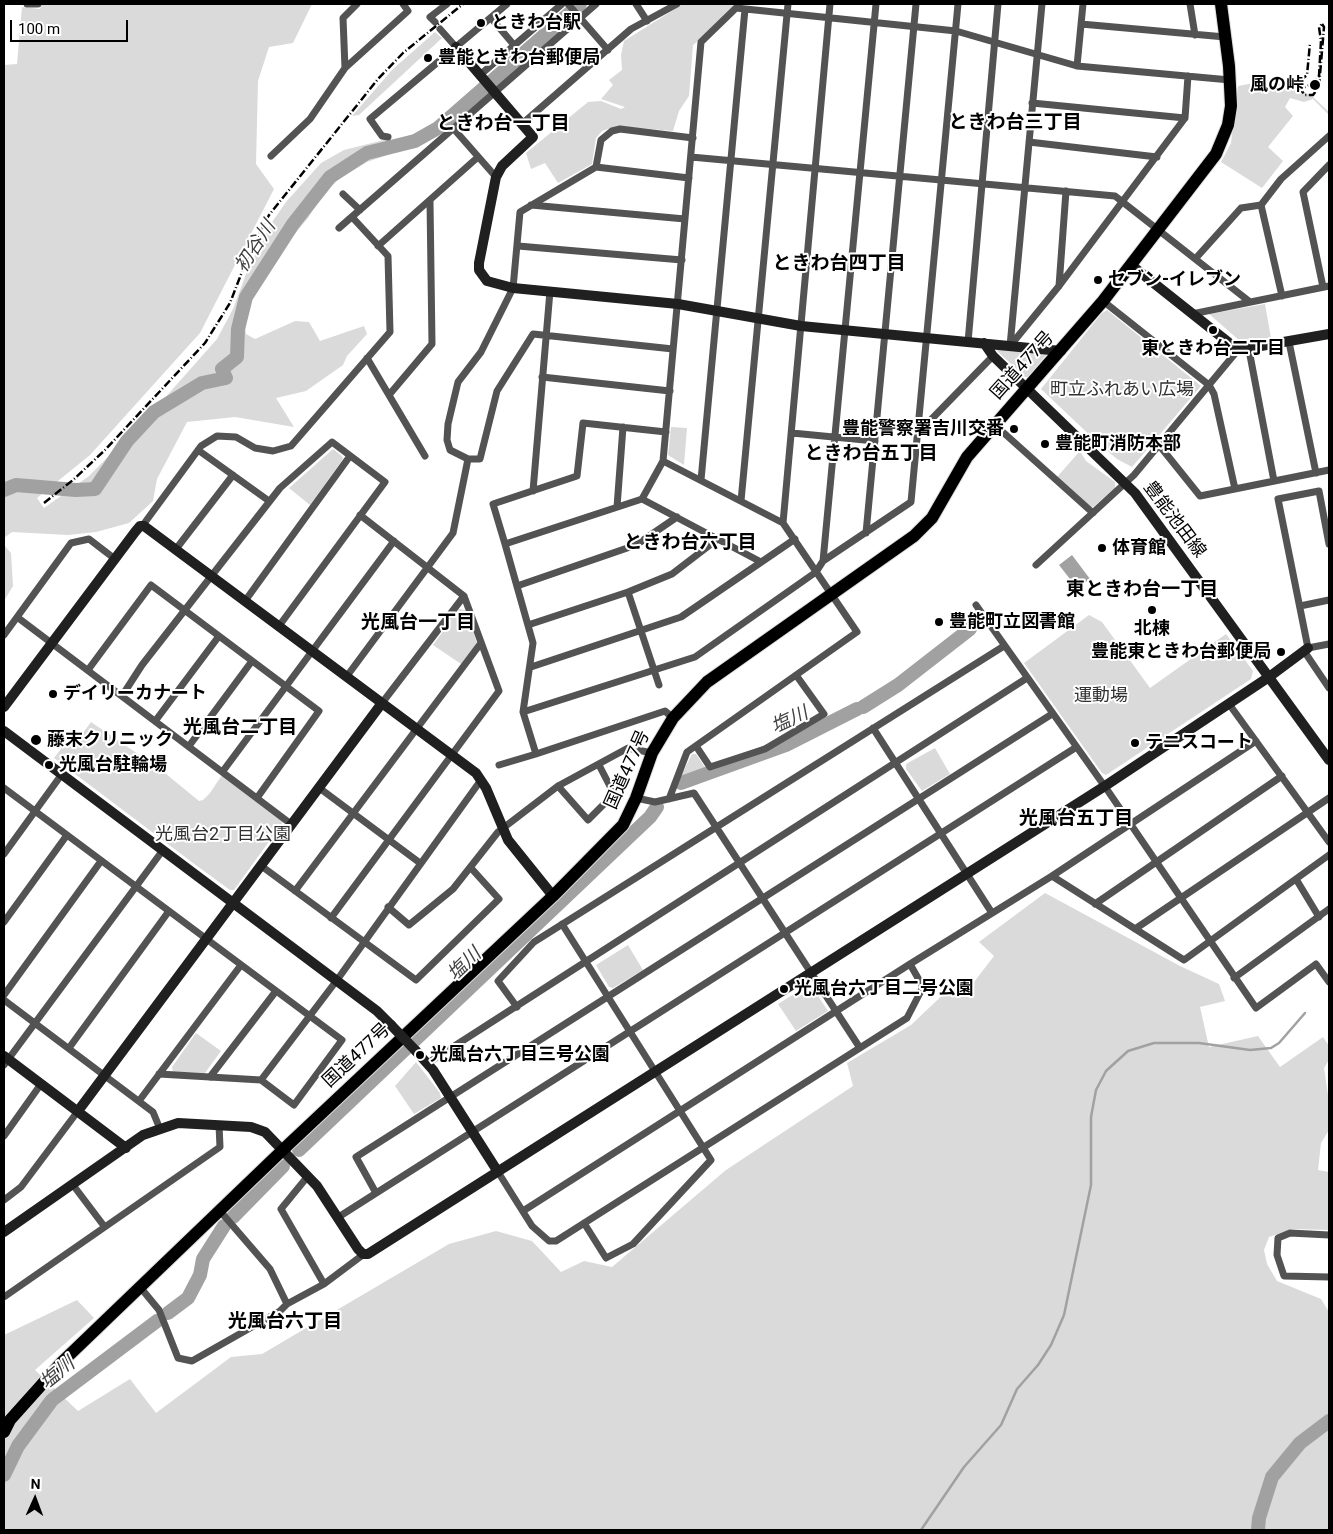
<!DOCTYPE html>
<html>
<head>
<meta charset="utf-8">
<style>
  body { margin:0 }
  #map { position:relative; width:1333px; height:1534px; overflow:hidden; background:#fff; font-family:Roboto,sans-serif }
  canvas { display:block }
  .frame { position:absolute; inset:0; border:5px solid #000; pointer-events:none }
  .north { position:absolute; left:10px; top:1474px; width:50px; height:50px; -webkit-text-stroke:4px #fff; paint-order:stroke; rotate:2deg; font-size:14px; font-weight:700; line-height:20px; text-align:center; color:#000 }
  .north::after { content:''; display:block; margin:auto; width:18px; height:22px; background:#000; clip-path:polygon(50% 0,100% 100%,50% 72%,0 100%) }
  .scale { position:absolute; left:10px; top:20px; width:118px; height:22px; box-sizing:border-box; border:2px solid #000; border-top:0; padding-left:6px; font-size:15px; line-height:18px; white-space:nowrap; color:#000; -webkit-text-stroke:4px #fff; paint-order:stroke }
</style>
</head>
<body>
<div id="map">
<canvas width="1333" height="1534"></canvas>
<div class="frame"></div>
<div class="north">N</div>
<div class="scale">100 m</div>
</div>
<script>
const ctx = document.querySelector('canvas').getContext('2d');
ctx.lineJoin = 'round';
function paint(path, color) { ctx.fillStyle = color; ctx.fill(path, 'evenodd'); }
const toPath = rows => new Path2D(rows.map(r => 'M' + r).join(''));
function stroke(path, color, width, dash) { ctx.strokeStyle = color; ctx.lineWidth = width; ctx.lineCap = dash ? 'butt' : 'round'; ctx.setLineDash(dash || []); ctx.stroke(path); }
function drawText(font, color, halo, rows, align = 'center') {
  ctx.font = font + ' Roboto,"Noto Sans JP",sans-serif'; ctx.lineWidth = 4; ctx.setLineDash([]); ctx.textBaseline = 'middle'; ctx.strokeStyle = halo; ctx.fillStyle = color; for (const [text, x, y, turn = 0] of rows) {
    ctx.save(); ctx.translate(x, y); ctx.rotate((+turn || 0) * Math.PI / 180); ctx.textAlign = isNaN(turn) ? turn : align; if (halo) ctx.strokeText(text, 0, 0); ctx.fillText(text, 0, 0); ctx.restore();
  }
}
paint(toPath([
  [42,4,312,4,293,43,269,47,258,81,256,164,274,189,200,333,90,455,37,498,44,508,89,476,155,409,217,339,233,309,246,274,268,228,286,202,321,163,344,150,388,139,396,152,367,162,340,178,324,193,308,218,267,267,250,296,244,317,246,334,255,339,295,321,309,322,320,341,364,326,367,334,347,356,343,365,306,391,276,398,294,427,235,417,187,422,157,479,153,501,129,523,96,532,68,535,12,532,4,538,4,65,17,64,22,7,40,9],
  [683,4,742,4,693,45,689,96,679,111,673,131,617,126,602,131,596,138,592,164,558,183,545,163,531,169,526,153,588,102,601,101,621,109,625,107,601,99,613,85,609,80,622,70,621,55,624,41],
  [435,32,442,38,359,115,352,116,393,69],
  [1270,80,1311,95,1329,112,1329,115,1313,99,1304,102,1290,98,1285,107,1293,116,1268,147,1283,161,1262,188,1221,162,1231,143,1238,86],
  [1265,304,1271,338,1246,342,1240,341,1209,314],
  [1107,310,1201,386,1132,467,1117,459,1097,442,1041,389,1101,314],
  [1001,347,1047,354,1028,377,1025,377,997,351],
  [671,427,687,428,684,465,668,455],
  [333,449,342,456,343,459,310,505,289,488],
  [1080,451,1086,461,1115,482,1115,488,1093,507,1088,506,1057,477],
  [4,545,11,553,13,586,4,601],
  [459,609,465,610,477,643,461,664,433,645],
  [1089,615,1102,622,1150,688,1226,634,1253,671,1251,679,1106,775,1102,773,1024,663],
  [91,722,160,769,199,801,203,800,210,793,222,775,283,822,234,890,230,890,193,863,54,758,66,742,71,745,77,741],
  [935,748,950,774,922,791,906,769,906,764],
  [692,754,696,754,708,772,679,780],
  [1045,893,1180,966,1219,984,1225,1001,1200,1007,1209,1047,1258,1036,1280,1067,1323,1037,1329,1046,1329,1060,1324,1068,1329,1102,1329,1130,1321,1143,1318,1170,1329,1172,1329,1230,1293,1229,1269,1237,1264,1250,1267,1264,1277,1281,1321,1299,1329,1312,1329,1530,4,1530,4,1335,77,1300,94,1318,35,1370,78,1411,130,1379,156,1413,231,1357,262,1354,449,1244,496,1231,532,1241,561,1272,584,1261,612,1267,726,1170,853,1086,847,1063,911,1025,951,987,964,995,994,956,979,942],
  [628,945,643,970,613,988,609,987,596,965],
  [810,984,828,1011,796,1031,778,1004],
  [196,1033,221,1051,205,1073,173,1072,172,1067],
  [416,1062,440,1093,441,1098,414,1114,395,1086]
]), '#dadada');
paint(toPath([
  [1072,555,1090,579,1077,588,1059,565]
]), '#a1a1a1');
stroke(toPath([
  [921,1530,964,1467,1001,1425,1017,1389,1038,1365,1051,1345,1064,1315,1091,1185,1091,1117,1096,1090,1106,1071,1128,1051,1154,1043,1199,1043,1250,1050,1271,1048,1279,1043,1305,1013]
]), '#a1a1a1', 2.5);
stroke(toPath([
  [4,490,16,485,76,490,95,489,127,441,154,412,202,383,226,378,222,369,237,357,238,329,246,297,293,224,330,177,367,153,415,141,438,128,580,4],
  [863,707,898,685,970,629],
  [681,783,786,745,857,709],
  [299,1150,650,817,657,807],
  [233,1217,283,1166],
  [168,1313,188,1298,200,1275,203,1259,224,1226],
  [4,1475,18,1446,52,1400,157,1321],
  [1258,1530,1259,1518,1272,1477,1300,1443,1329,1421]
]), '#a1a1a1', 14);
const highway = toPath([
  [4,1432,10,1420,62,1362,289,1144,553,896,623,825,636,798,652,753,673,718,707,682,914,536,932,518,967,457,1103,301,1216,154,1228,125,1231,106,1229,66,1221,4]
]);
stroke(highway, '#dbdbdb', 14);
stroke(toPath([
  [27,4,38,4],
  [568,4,608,50],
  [636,4,647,21],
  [1190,4,1195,35],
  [491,18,514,45],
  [435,22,430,17,447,4],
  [1081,24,1225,37],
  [440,29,456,47],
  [1077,66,1083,4],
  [345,68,408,11,403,4],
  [480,75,562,4],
  [1032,103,1185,118],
  [522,124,631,29,677,4],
  [453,128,496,177],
  [388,137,382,136,370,119,507,4],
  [1029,142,1157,157],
  [271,156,310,119,345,68,343,18,357,4],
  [691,157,1115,196,1250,302],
  [596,167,689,178],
  [343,194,360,210],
  [531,205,685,219],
  [1261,205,1281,179,1329,136],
  [339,228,596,4],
  [378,246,478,157],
  [518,246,682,260],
  [1196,258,1241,208,1261,205,1282,296],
  [1059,286,1066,191],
  [1323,287,1303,192,1329,165],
  [1103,301,1209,385,1214,394,1235,489],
  [1192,314,1329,286],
  [968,342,998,4],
  [1289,342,1316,473],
  [1010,346,1042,4],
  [1010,346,1059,286,1185,118,1188,76],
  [1249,350,1274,481],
  [367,358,425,456],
  [542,377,670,391],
  [389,395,432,344,430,201],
  [995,425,1093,513],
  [792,433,875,441],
  [918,433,993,356],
  [1159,445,1200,496,1329,470],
  [198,450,269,501],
  [468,459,450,450,447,440,448,424,458,382,481,352,513,288,520,212,596,167,601,140,612,131,620,129,693,138],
  [663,461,783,523,857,632,687,752,669,799],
  [701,480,745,9],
  [533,491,550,291],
  [642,499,761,562],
  [741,501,788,4],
  [617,507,623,427],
  [783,523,830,4],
  [143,525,201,446,217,436,236,437,255,448,273,451,291,446,390,332,388,256,352,217],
  [866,533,916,4],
  [505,544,493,504,577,476,583,423,666,432],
  [1329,544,1319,491,1278,499,1308,648,1329,644],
  [176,549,233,475],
  [823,561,876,4],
  [1036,565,1134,475,1238,350],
  [517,586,636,545,677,517],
  [628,592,672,574,719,538],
  [245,601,350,456],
  [976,605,1108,791,1256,1008,1316,964,1329,982],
  [1300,606,1329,600],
  [17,617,291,824],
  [528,625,628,592,659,685],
  [4,635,71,543,89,539,115,559],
  [1304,651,1329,688],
  [531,667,681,617,795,539],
  [88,670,151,585,319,711,257,798],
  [347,676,453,533,468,459,480,459,497,391,533,334,673,349],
  [122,696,142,665,280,488,332,442,385,482,279,626],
  [382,703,464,596],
  [1229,704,1329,842],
  [523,712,695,657,816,572,823,561,911,502,958,4],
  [673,718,665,711,536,754,523,712,533,643,505,544,642,499,663,461,701,42,736,8,956,31,1077,66,1230,80],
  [156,720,219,636],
  [873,728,992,913],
  [189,746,252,661],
  [696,746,710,767,765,749,824,714,796,675],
  [499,765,536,754],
  [223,771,394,541],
  [558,786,588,820,614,794,599,765],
  [318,787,420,863],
  [4,788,342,1040,294,1105,261,1080,159,1074],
  [636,798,655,802,694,793,860,1048],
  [4,854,62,774],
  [260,865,416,980,499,899,471,868],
  [1052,876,1184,960,1329,855],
  [1296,879,1319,917],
  [295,891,481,643],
  [1095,904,1282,776],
  [388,907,409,925,453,889,498,832,558,786,628,748,652,753],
  [331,918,499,691,464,596,360,515],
  [4,922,67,835],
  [562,924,711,1160,633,1244,606,1258,584,1223],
  [1135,929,1329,798],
  [1234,978,1329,909],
  [4,995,101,861],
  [4,1000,153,1112,160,1129],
  [517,1007,498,981,534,942,1004,646],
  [69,1048,169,911],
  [428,1063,1027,678],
  [4,1065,163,850],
  [210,1077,276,991],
  [261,1080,337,980,481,780],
  [139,1101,241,965],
  [4,1136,41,1084],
  [498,1172,532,1226,549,1241,556,1241,907,1018,923,987,910,964],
  [308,1176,281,1209,324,1284],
  [73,1185,104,1226],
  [376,1193,356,1157,1052,714],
  [4,1200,21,1187,78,1111],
  [220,1211,270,1269,287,1304],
  [523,1211,910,964,1052,876,1256,741],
  [337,1218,1075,748],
  [1329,1235,1290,1233,1278,1238,1277,1255,1284,1276,1329,1277],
  [140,1287,159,1310,178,1358,192,1361,280,1311,287,1304,324,1284,364,1254],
  [4,1297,220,1147,219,1125]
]), '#535353', 7);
stroke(toPath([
  [456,47,533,137,502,166,496,177,479,263,479,270,487,281,513,288,678,304,801,326,1061,351],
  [1131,265,1238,350,1329,334],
  [984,343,993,356,1135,493,1329,760],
  [4,707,135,532,140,526,144,526,476,773,486,788,508,840,553,896],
  [4,731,377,1011,391,1025],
  [416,1051,433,1070,498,1172],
  [4,1056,126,1148],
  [78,1111,382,703],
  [4,1232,143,1135,178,1123,251,1127,265,1132,317,1186,358,1249,363,1254,368,1254,1105,786,1269,677,1308,648]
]), '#202020', 10);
stroke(highway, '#000', 12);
stroke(toPath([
  [1322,24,1324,27,1319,87,1313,95,1305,95,1300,89,1310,85,1319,76,1321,41,1319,27,1322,24],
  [1300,81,1307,75,1310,43],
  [44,503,73,480,105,450,205,343,230,303,250,251,269,215,378,79,403,53,463,4]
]), '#000', 2.5, [8, 2.5, 1, 2.5]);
stroke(toPath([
  [391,1025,416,1051]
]), '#202020', 10);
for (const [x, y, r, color] of [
  [481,23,5,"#000"],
  [428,58,5,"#000"],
  [1315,85,6,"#000"],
  [1098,280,5,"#000"],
  [1213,330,5,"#000"],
  [1014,429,5,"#000"],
  [1045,444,5,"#000"],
  [1102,548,5,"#000"],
  [1152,610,5,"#000"],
  [939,622,5,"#000"],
  [1281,652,5,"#000"],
  [53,694,5,"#000"],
  [36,740,6,"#000"],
  [1135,743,5,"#000"],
  [49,765,5,"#000"],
  [784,989,5,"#000"],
  [420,1055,5,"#000"]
]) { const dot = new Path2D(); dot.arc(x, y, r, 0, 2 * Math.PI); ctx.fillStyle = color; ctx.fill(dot); stroke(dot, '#fff', 2); }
drawText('bold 18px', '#000', '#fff', [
  ["ときわ台駅",491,23],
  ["豊能ときわ台郵便局",438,58],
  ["風の峠",1304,85,"right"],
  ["セブン-イレブン",1108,280],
  ["東ときわ台二丁目",1213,349,"center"],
  ["豊能警察署吉川交番",1004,429,"right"],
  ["豊能町消防本部",1055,444],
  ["体育館",1112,548],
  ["豊能町立図書館",949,622],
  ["北棟",1152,629,"center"],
  ["豊能東ときわ台郵便局",1271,652,"right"],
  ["デイリーカナート",63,694],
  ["藤末クリニック",47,740],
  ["テニスコート",1145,743],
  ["光風台駐輪場",59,765],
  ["光風台六丁目二号公園",794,989],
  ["光風台六丁目三号公園",430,1055]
], 'left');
drawText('18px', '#000', '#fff', [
  ["国道477号",1023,366,-48],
  ["豊能池田線",1174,520,53],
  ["国道477号",628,770,-66],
  ["国道477号",357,1056,-43]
]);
drawText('18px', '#313131', '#fff', [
  ["町立ふれあい広場",1122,390],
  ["運動場",1101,696],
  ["光風台2丁目公園",223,835]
]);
drawText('bold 19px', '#000', '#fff', [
  ["ときわ台三丁目",1015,123],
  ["ときわ台一丁目",503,124],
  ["ときわ台四丁目",839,264],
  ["ときわ台五丁目",871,454],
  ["ときわ台六丁目",690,543],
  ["東ときわ台一丁目",1142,590],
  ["光風台一丁目",418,623],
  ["光風台二丁目",240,728],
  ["光風台五丁目",1076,819],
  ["光風台六丁目",285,1322]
]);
drawText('italic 19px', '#424242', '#fff', [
  ["初谷川",256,247,-57],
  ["塩川",790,721,-25],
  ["塩川",465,965,-44],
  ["塩川",58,1374,-39]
]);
</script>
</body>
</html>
